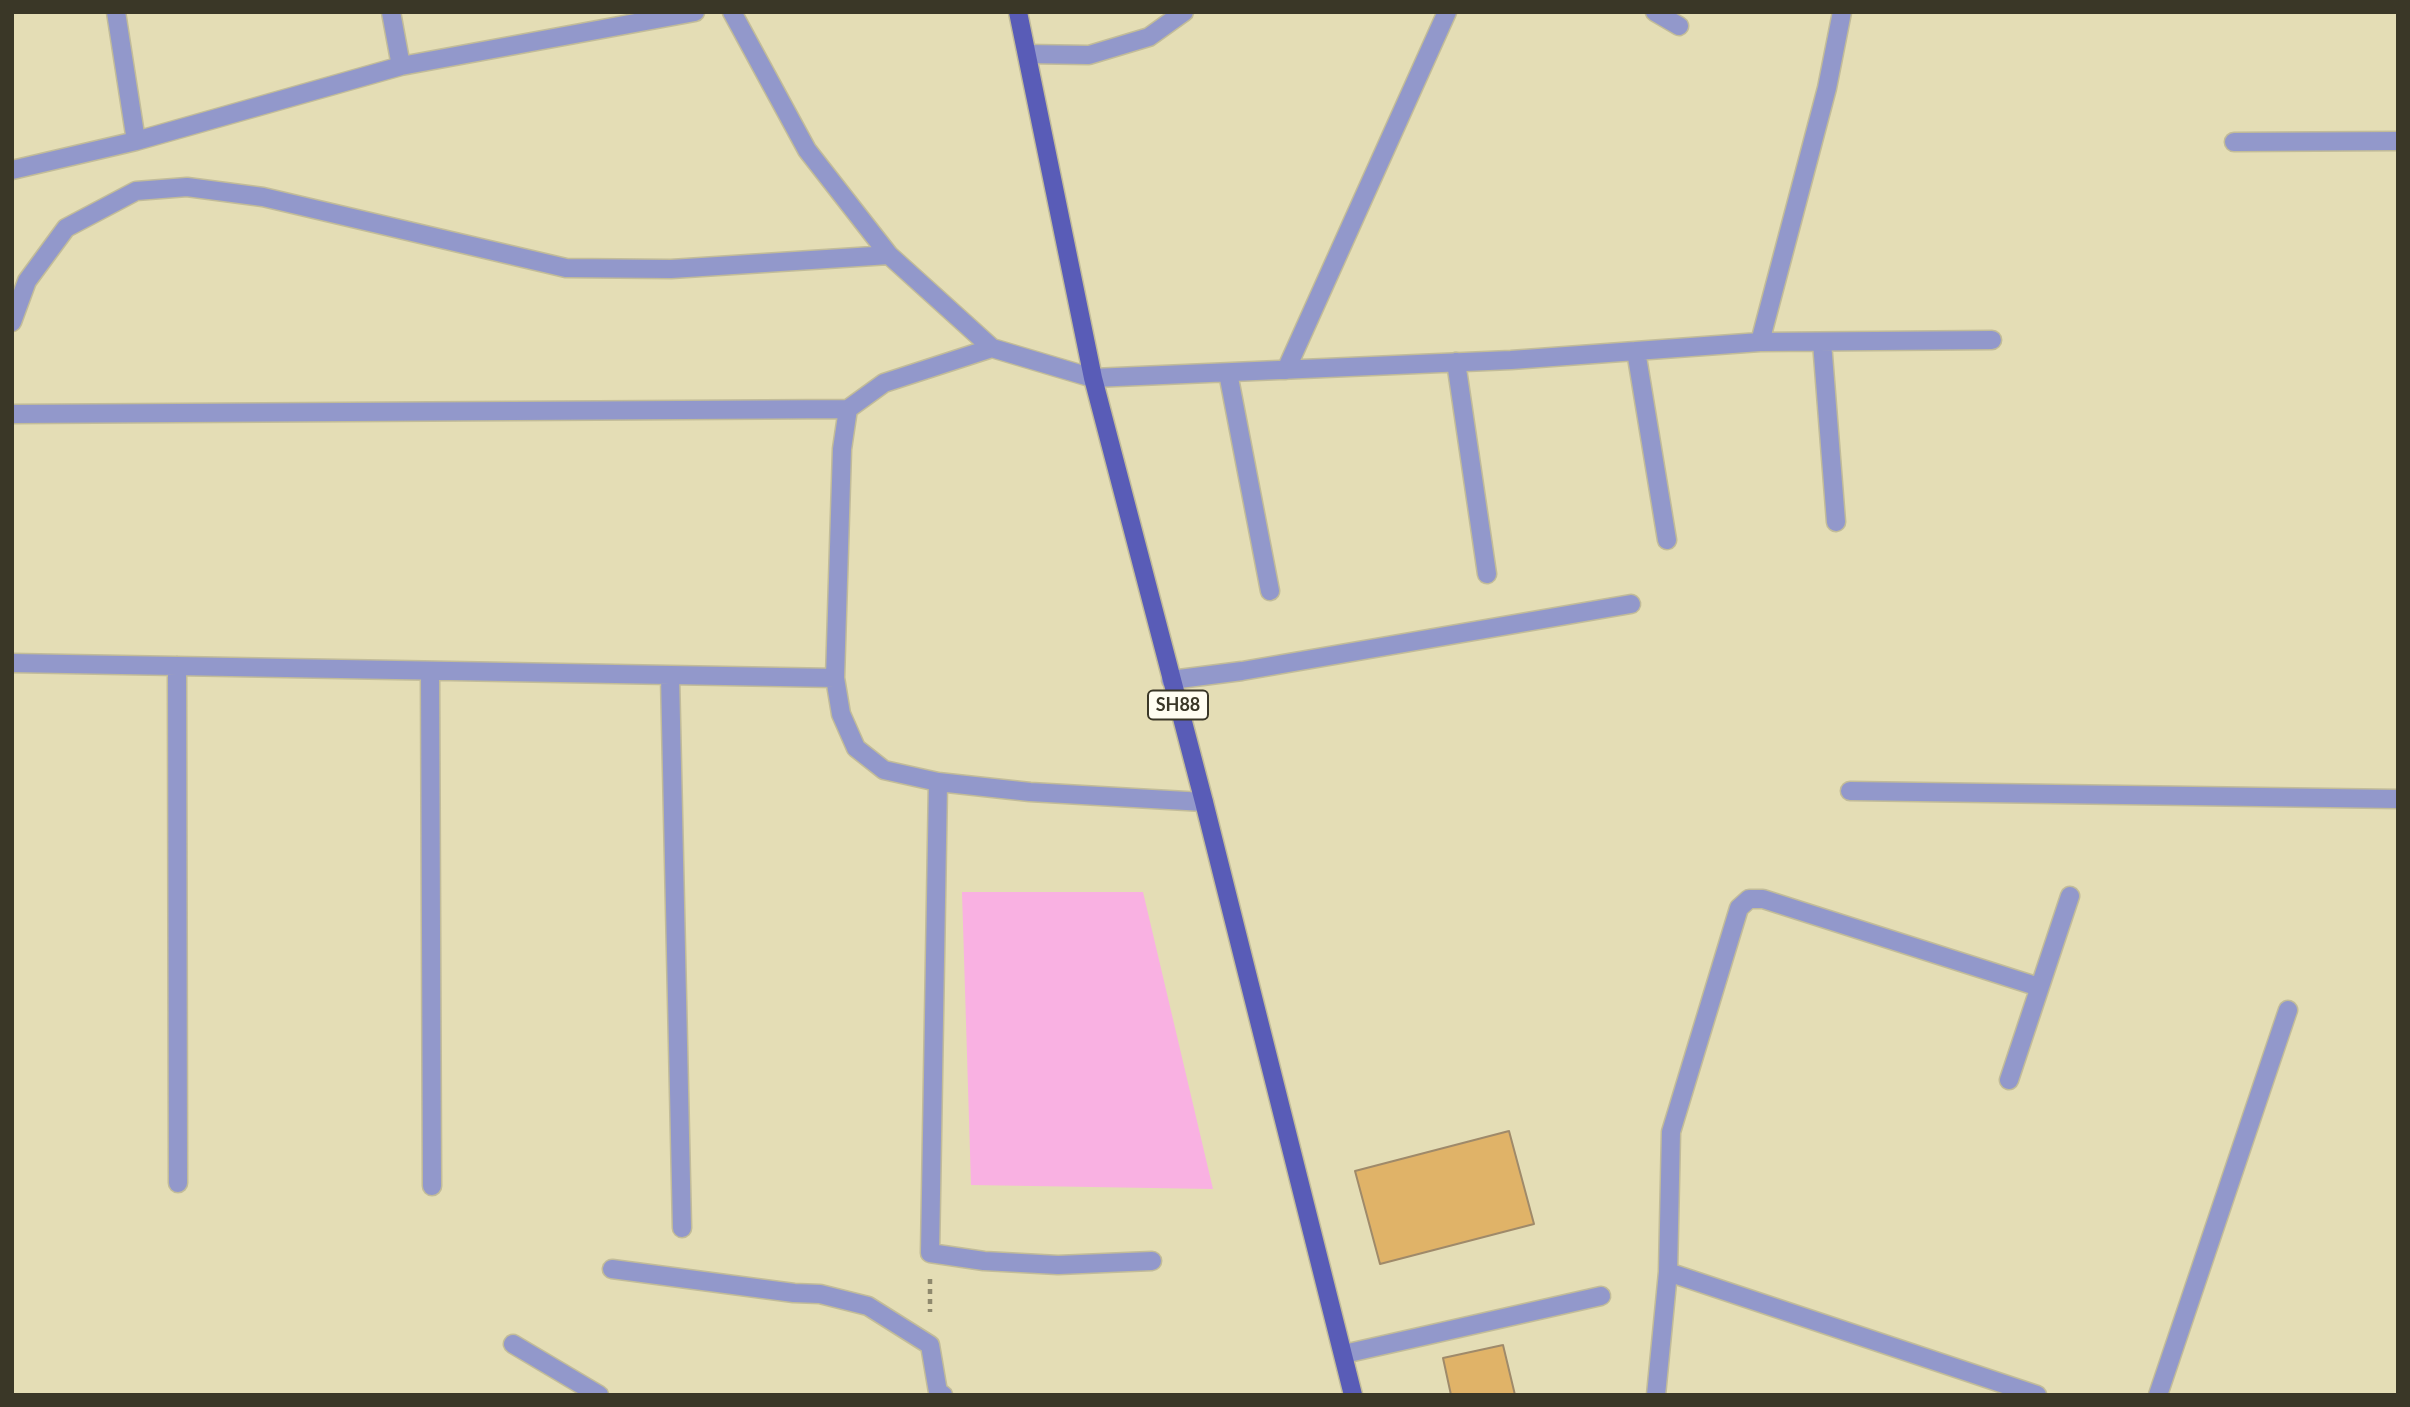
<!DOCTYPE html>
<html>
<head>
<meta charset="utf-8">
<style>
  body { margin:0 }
  #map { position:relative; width:2410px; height:1407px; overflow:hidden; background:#e4ddb5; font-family:Lato,sans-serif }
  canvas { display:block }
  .frame { position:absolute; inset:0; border:14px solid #3a3727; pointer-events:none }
</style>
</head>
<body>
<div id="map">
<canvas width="2410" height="1407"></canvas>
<div class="frame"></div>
</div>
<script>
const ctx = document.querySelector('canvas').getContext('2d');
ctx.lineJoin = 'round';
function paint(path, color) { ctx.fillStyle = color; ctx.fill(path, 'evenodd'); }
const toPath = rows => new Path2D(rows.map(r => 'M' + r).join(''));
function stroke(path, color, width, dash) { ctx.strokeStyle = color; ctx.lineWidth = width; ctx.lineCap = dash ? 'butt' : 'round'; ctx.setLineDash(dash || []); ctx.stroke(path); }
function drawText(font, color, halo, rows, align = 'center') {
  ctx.font = font + ' Lato,sans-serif'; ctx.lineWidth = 7; ctx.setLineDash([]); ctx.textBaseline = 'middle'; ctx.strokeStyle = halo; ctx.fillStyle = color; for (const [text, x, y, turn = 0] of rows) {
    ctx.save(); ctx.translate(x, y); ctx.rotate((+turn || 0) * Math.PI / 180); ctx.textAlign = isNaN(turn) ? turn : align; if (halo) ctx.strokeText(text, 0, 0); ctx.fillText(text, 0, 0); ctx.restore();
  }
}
paint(toPath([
  [1143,892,1213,1189,971,1185,962,892]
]), '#f9b1e2');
const building = toPath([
  [1509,1131,1534,1224,1380,1264,1355,1171,1509,1131],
  [1503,1345,1515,1395,1451,1395,1443,1358,1503,1345]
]);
paint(building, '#e0b368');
stroke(building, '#9f8a6a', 2);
const lane = toPath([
  [1171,680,1242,671,1631,604],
  [1344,1354,1601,1296]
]);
const street = toPath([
  [116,12,136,141],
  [391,12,401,66],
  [732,12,807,150,889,255,992,348,1093,378,1511,360,1760,342,1992,340],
  [1655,12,1679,26],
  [1027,54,1089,55,1149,37,1184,12],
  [2234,142,2398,141],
  [12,170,136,141,401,66,695,12],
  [12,322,27,281,66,228,136,191,187,187,263,197,566,268,671,269,889,255],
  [1760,342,1827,88,1842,12],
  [1822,342,1836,522],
  [992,348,884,383,848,409,842,449,835,678,841,714,856,748,884,770,938,782,1030,792,1204,802],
  [1636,351,1667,540],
  [1456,362,1487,574],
  [1286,370,1447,12],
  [1228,373,1270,591],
  [12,414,848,409],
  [12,663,835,678],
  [177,666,178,1183],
  [430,671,432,1186],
  [670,676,682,1228],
  [938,782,930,1253,984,1261,1058,1265,1152,1261],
  [1850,791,2398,799],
  [2009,1080,2070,896],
  [612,1269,794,1293,820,1294,868,1306,930,1345,938,1392,943,1395],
  [1668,1272,2037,1395],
  [513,1344,599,1395],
  [1656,1395,1668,1272,1671,1132,1739,908,1749,899,1763,899,2039,987],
  [2158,1395,2288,1010]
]);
const primary = toPath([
  [1018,12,1093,378,1204,802,1353,1395]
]);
stroke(lane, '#c2bc99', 21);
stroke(street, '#c2bc99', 21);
stroke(primary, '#c2bc99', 21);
stroke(toPath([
  [930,1279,930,1312]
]), '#8e896d', 4.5, [5, 5]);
stroke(lane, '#9298cb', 18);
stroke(street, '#9298cb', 18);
stroke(primary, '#595cb7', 18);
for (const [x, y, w] of [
  [1178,705,60]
]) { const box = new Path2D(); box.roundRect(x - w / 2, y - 14.5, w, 29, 5); ctx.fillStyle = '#fffdf1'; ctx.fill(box); stroke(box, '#3a3727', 2); }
drawText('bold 18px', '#3a3727', null, [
  ["SH88",1178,705]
]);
</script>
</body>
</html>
